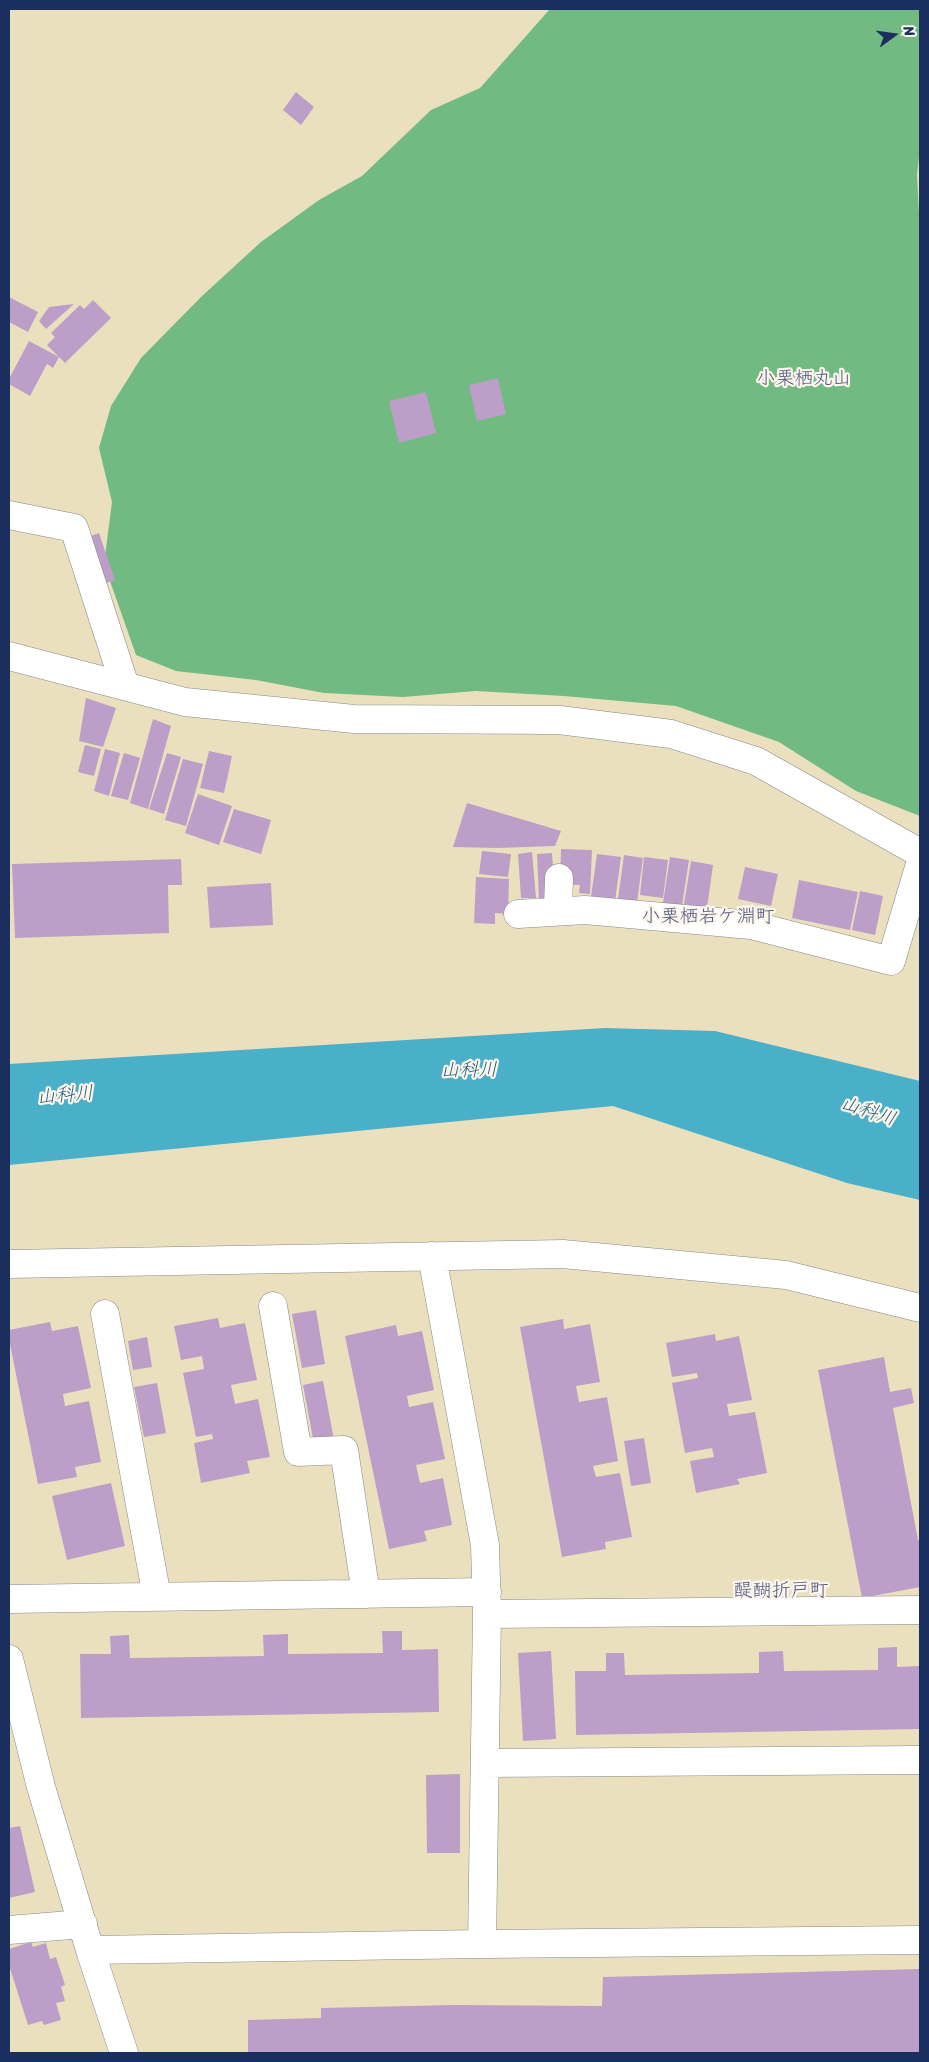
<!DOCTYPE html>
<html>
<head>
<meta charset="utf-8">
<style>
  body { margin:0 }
  #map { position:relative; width:929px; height:2062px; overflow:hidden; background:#ebe0be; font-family:Sriracha,sans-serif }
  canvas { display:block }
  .frame { position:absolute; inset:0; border:10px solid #1b2f5e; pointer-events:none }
  .north { position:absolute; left:869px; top:10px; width:50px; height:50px; -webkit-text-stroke:4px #fbf7ec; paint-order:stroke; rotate:76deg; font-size:14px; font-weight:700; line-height:20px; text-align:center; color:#1b2f5e }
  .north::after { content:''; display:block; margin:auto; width:18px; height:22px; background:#1b2f5e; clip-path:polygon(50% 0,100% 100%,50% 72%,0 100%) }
</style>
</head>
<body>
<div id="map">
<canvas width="929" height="2062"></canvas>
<div class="frame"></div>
<div class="north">N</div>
</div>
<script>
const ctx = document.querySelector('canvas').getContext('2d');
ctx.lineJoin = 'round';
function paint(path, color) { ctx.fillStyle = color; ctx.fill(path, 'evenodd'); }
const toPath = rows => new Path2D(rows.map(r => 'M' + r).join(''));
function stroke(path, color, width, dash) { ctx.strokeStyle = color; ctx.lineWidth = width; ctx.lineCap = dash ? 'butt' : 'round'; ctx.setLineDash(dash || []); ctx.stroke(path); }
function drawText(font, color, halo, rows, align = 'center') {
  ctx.font = font + ' Sriracha,"Klee One",sans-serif'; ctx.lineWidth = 4.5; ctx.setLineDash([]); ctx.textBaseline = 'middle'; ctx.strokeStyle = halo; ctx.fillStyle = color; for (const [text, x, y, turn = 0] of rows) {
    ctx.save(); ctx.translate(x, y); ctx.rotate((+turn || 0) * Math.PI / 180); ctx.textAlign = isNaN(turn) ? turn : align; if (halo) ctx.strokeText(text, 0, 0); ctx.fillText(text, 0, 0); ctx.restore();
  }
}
paint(toPath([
  [550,9,920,9,920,148,917,175,920,232,920,816,856,791,779,742,676,706,564,696,476,691,403,697,324,693,256,680,176,671,136,655,104,564,112,502,99,448,111,406,141,358,201,297,261,242,319,200,362,176,431,110,480,88]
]), '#71ba81');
paint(toPath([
  [605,1028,715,1031,920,1081,920,1200,847,1183,613,1106,9,1165,9,1064]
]), '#4ab0c9');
paint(toPath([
  [296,92,314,107,301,125,283,110],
  [9,297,38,312,28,332,9,322],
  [93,300,111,318,65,363,47,345,55,337,51,333,80,305,84,309],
  [74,304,46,329,39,321,49,307],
  [29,341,59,357,53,368,47,364,30,396,9,384,9,379],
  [498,378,506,414,477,421,469,385],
  [426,392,436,433,399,443,389,401],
  [99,533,115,580,97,586,82,539],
  [86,698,116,708,103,747,79,741],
  [153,719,171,726,148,809,130,803],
  [85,745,101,749,94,776,78,772],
  [105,749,120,753,109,796,94,791],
  [209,751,232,756,224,793,200,788],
  [124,753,140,758,128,800,111,796],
  [167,753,181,757,164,814,149,809],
  [183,759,203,764,186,826,165,820],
  [198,794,232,806,219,845,185,833],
  [467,803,561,831,555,846,497,848,453,847],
  [234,809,271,820,261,854,223,842],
  [561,849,592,850,590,894,579,893,580,885,560,884],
  [482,851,511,854,508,877,479,874],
  [532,852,536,898,521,898,518,854],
  [552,853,555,899,539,900,537,854],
  [597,854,621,857,615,901,591,897],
  [624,855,643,858,637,902,618,899],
  [644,857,668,860,663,898,640,895],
  [670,857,689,860,682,906,663,903],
  [181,859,182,885,168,885,169,933,15,938,12,864],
  [691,861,713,865,707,908,684,904],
  [745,867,778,874,771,906,738,899],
  [476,877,509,879,508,914,495,913,495,924,474,923],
  [799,880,858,892,850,930,792,918],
  [271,883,273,925,210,928,207,887],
  [860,891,883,896,875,935,852,930],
  [316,1310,325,1364,302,1368,292,1314],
  [218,1318,220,1328,245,1323,257,1380,231,1385,235,1404,258,1399,270,1457,247,1461,250,1473,201,1483,194,1443,213,1439,212,1434,196,1437,183,1373,204,1369,202,1356,181,1360,174,1326],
  [563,1319,564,1329,590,1324,600,1382,576,1386,579,1402,607,1397,618,1461,593,1466,596,1477,620,1473,632,1537,605,1542,606,1549,562,1557,520,1327],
  [50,1322,52,1331,78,1326,91,1388,63,1394,65,1406,89,1401,101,1462,75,1467,77,1477,38,1484,9,1339,9,1330],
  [396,1325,398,1336,422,1331,434,1390,407,1396,409,1407,433,1402,445,1459,416,1465,420,1483,443,1478,452,1525,424,1531,427,1541,389,1549,345,1336],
  [715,1334,716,1341,739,1336,752,1400,727,1404,729,1416,755,1412,767,1473,737,1479,740,1484,696,1493,690,1461,714,1457,712,1448,685,1453,672,1383,698,1378,697,1373,672,1377,666,1343],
  [147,1337,152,1367,133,1370,128,1341],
  [884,1357,890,1392,911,1388,914,1403,893,1408,918,1540,920,1540,920,1587,862,1598,818,1370],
  [323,1381,334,1440,314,1444,303,1385],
  [157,1383,166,1433,144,1437,134,1387],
  [644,1438,651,1483,631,1486,624,1441],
  [111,1483,125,1546,67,1560,52,1496],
  [382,1631,402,1631,402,1650,438,1649,439,1712,81,1718,80,1654,111,1654,110,1636,129,1635,130,1658,264,1656,263,1635,288,1634,288,1654,383,1653],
  [897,1647,897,1667,920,1666,920,1729,576,1735,575,1671,606,1671,606,1653,624,1653,625,1675,759,1673,759,1652,783,1651,784,1671,878,1670,878,1648],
  [551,1651,556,1739,523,1741,518,1653],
  [460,1774,460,1853,427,1853,426,1775],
  [20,1826,35,1892,9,1898,9,1828],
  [31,1942,33,1947,46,1943,50,1959,56,1957,65,1985,61,1987,65,2001,56,2003,61,2020,44,2025,42,2021,28,2025,9,1965,9,1949],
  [920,1969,920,2053,248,2053,248,2020,321,2018,321,2008,454,2005,602,2006,603,1977]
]), '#bc9ec8');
const minor = toPath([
  [9,515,74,528,125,686],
  [9,656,185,702,354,719,559,720,671,734,756,761,920,853],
  [558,911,559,878],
  [518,914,585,910,751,925,891,961,920,864],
  [432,1256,485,1545,487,1614,482,1944],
  [9,1264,563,1254,786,1275,920,1308],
  [273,1306,298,1452,344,1450,366,1594],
  [105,1314,157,1597],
  [9,1599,487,1592],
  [487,1614,920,1610],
  [9,1659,41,1787,90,1950,124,2053],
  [485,1763,920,1760],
  [9,1930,83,1924],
  [90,1950,482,1944,920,1940]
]);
stroke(minor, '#83888e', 29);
stroke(minor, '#fff', 28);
drawText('19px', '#535683', '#fbf7ec', [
  ["小栗栖丸山",804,379],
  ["小栗栖岩ケ淵町",708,917],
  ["醍醐折戸町",781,1591]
]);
drawText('italic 19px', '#2b5c83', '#fbf7ec', [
  ["山科川",469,1071,-1],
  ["山科川",65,1096,-5],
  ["山科川",868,1112,18]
]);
</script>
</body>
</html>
